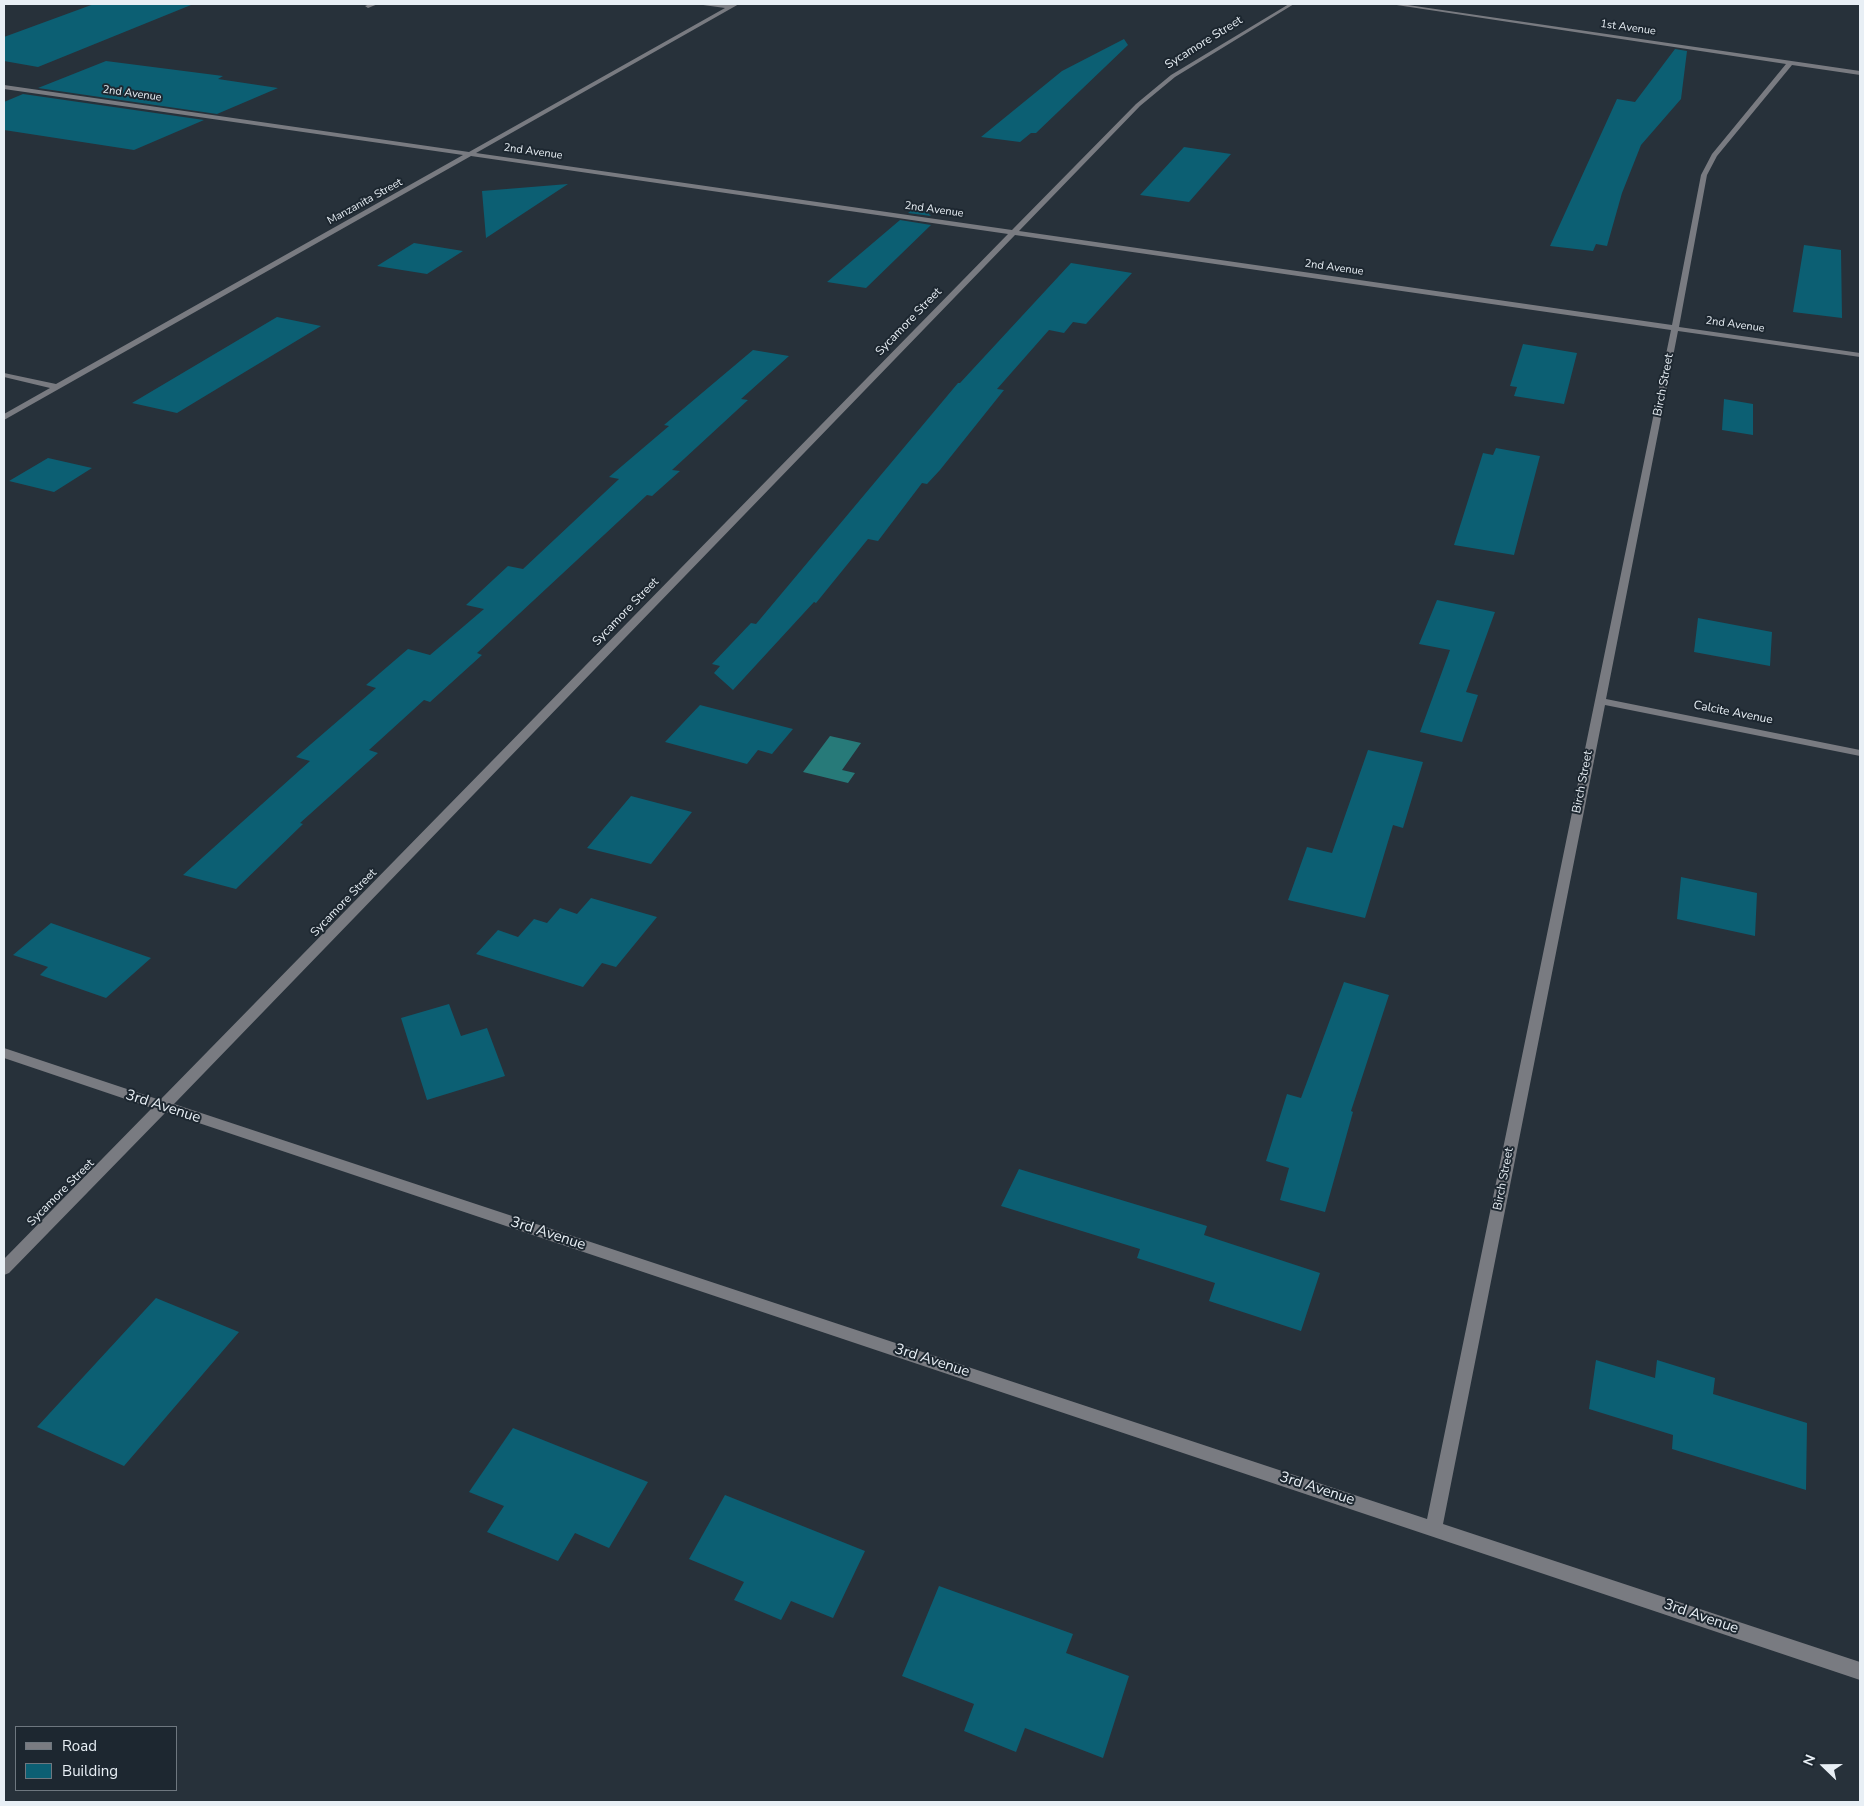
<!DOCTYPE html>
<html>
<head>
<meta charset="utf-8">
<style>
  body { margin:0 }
  #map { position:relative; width:1864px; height:1806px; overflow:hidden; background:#27313a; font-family:"Nunito Sans",sans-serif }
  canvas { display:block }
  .frame { position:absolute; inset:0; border:5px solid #e8eff5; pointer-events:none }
  .legend { position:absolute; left:15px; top:1726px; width:162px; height:65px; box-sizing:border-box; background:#1d2730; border:1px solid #6e777f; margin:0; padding:6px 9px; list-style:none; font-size:15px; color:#e8eff5 }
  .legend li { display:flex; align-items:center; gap:10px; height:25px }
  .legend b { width:25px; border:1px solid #6e777f }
  .north { position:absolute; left:1799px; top:1741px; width:50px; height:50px; -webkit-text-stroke:4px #1d2730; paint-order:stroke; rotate:292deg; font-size:14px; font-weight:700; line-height:20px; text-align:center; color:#e8eff5 }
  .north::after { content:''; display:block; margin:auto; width:18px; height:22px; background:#e8eff5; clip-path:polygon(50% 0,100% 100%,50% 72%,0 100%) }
</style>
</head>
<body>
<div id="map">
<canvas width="1864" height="1806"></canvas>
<div class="frame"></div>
<ul class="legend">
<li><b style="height:6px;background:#797b81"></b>Road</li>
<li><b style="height:14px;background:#0c5f73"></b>Building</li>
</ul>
<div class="north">N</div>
</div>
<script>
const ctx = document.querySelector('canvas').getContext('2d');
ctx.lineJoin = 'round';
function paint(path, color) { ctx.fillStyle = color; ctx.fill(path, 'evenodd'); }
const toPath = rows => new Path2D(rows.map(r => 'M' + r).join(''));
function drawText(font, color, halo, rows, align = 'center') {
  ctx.font = font + ' "Nunito Sans",sans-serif'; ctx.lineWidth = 4; ctx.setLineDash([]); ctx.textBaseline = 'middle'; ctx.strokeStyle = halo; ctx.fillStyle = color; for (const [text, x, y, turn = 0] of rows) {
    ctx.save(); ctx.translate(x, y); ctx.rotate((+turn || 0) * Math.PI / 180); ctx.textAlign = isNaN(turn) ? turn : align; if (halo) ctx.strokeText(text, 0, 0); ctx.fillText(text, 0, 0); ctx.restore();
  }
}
paint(toPath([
  [830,736,861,743,842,770,855,773,848,783,803,772]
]), '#277a79');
paint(toPath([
  [94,4,191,5,38,67,4,61,4,37],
  [1124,39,1128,45,1036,133,1031,133,1020,142,981,137,1062,71],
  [1675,49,1687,51,1681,99,1641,145,1622,193,1607,246,1596,244,1593,251,1550,246,1617,99,1635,102],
  [106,61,223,76,218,79,278,88,217,114,38,88],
  [23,94,204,120,134,150,4,130,4,102],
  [1184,147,1231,154,1189,202,1140,195],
  [568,184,486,238,482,191],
  [919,204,931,216,908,213],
  [900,220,931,225,866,288,827,282],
  [414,243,463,251,427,274,377,266],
  [1804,245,1841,250,1842,318,1793,312],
  [1071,263,1132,273,1086,324,1073,322,1064,333,1049,330,997,389,1004,390,940,470,927,484,922,483,878,541,868,539,816,603,814,602,733,690,714,673,720,666,712,664,751,623,756,624,958,383,960,383],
  [277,317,321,326,177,413,132,403],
  [1523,344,1577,353,1564,404,1514,396,1517,387,1510,386],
  [753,350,789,356,741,399,748,400,672,470,680,471,652,496,647,495,477,653,482,655,430,702,424,700,369,750,378,753,300,823,303,824,236,889,183,875,310,761,296,757,376,688,366,685,408,649,430,655,484,609,466,605,508,566,523,569,619,479,609,477,669,426,664,425],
  [1724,399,1753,404,1753,435,1722,430],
  [1496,448,1540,456,1514,555,1454,545,1483,453,1493,455],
  [48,458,92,468,54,492,9,481],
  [1437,600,1495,612,1466,692,1478,695,1462,742,1420,732,1450,650,1419,644],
  [1698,618,1772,632,1770,666,1694,652],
  [700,705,793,729,772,754,758,750,747,764,665,742],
  [1368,750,1423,762,1403,828,1393,825,1365,918,1288,900,1307,847,1332,853],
  [631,796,692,812,651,864,587,848],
  [1681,877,1757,893,1755,936,1677,919],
  [591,898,657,917,616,967,602,963,583,987,476,954,498,930,518,937,534,919,547,923,560,908,577,914],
  [51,923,151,958,106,998,40,975,48,967,13,955],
  [1344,982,1389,995,1351,1111,1353,1112,1325,1212,1280,1200,1289,1168,1266,1161,1287,1094,1301,1098],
  [449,1004,461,1036,487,1028,505,1076,427,1100,401,1018],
  [1019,1169,1207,1226,1204,1235,1320,1273,1301,1331,1209,1301,1215,1283,1137,1258,1140,1249,1001,1206],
  [156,1298,239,1332,124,1466,37,1427],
  [1596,1360,1655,1378,1657,1360,1715,1378,1713,1394,1807,1423,1806,1490,1672,1449,1673,1435,1589,1409],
  [513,1428,648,1482,609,1548,575,1533,558,1561,487,1532,504,1506,469,1492],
  [725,1495,865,1551,833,1618,791,1601,781,1620,734,1600,744,1582,689,1559],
  [939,1586,1073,1634,1066,1653,1129,1676,1103,1758,1025,1728,1016,1752,964,1731,974,1704,902,1676]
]), '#0c5f73');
paint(toPath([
  [370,4,378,4,368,8,365,6,370,4],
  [696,4,739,4,476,153,1012,230,1136,104,1171,75,1289,4,1294,4,1175,77,1140,106,1019,231,1672,325,1701,175,1712,154,1786,64,1390,4,1401,4,1860,71,1860,75,1792,65,1717,156,1707,175,1679,327,1860,353,1860,357,1678,331,1606,699,1860,750,1860,756,1605,705,1443,1524,1860,1662,1860,1680,166,1112,9,1273,4,1275,4,1259,152,1108,4,1058,4,1048,160,1100,1008,234,471,156,4,420,4,414,50,388,4,377,4,373,56,384,463,155,4,89,4,85,469,152,725,8,696,4],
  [1015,235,1671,330,1427,1519,174,1104,1015,235]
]), '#797b81');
drawText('11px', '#e8eff5', '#1d2730', [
  ["1st Avenue",1628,28,8],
  ["2nd Avenue",132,94,8],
  ["2nd Avenue",533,152,8],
  ["Manzanita Street",365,202,-29],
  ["2nd Avenue",934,210,8],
  ["2nd Avenue",1334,268,8],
  ["2nd Avenue",1735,325,8]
]);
drawText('12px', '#e8eff5', '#1d2730', [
  ["Sycamore Street",1204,43,-32],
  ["Sycamore Street",909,322,-46],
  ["Birch Street",1664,385,-79],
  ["Sycamore Street",626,612,-46],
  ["Calcite Avenue",1733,713,11],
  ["Birch Street",1583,782,-79],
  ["Sycamore Street",344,903,-46],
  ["Birch Street",1504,1179,-79],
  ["Sycamore Street",61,1193,-45]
]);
drawText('15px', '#e8eff5', '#1d2730', [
  ["3rd Avenue",163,1107,18],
  ["3rd Avenue",548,1234,18],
  ["3rd Avenue",932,1361,18],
  ["3rd Avenue",1317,1489,18],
  ["3rd Avenue",1701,1617,19]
]);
</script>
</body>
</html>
